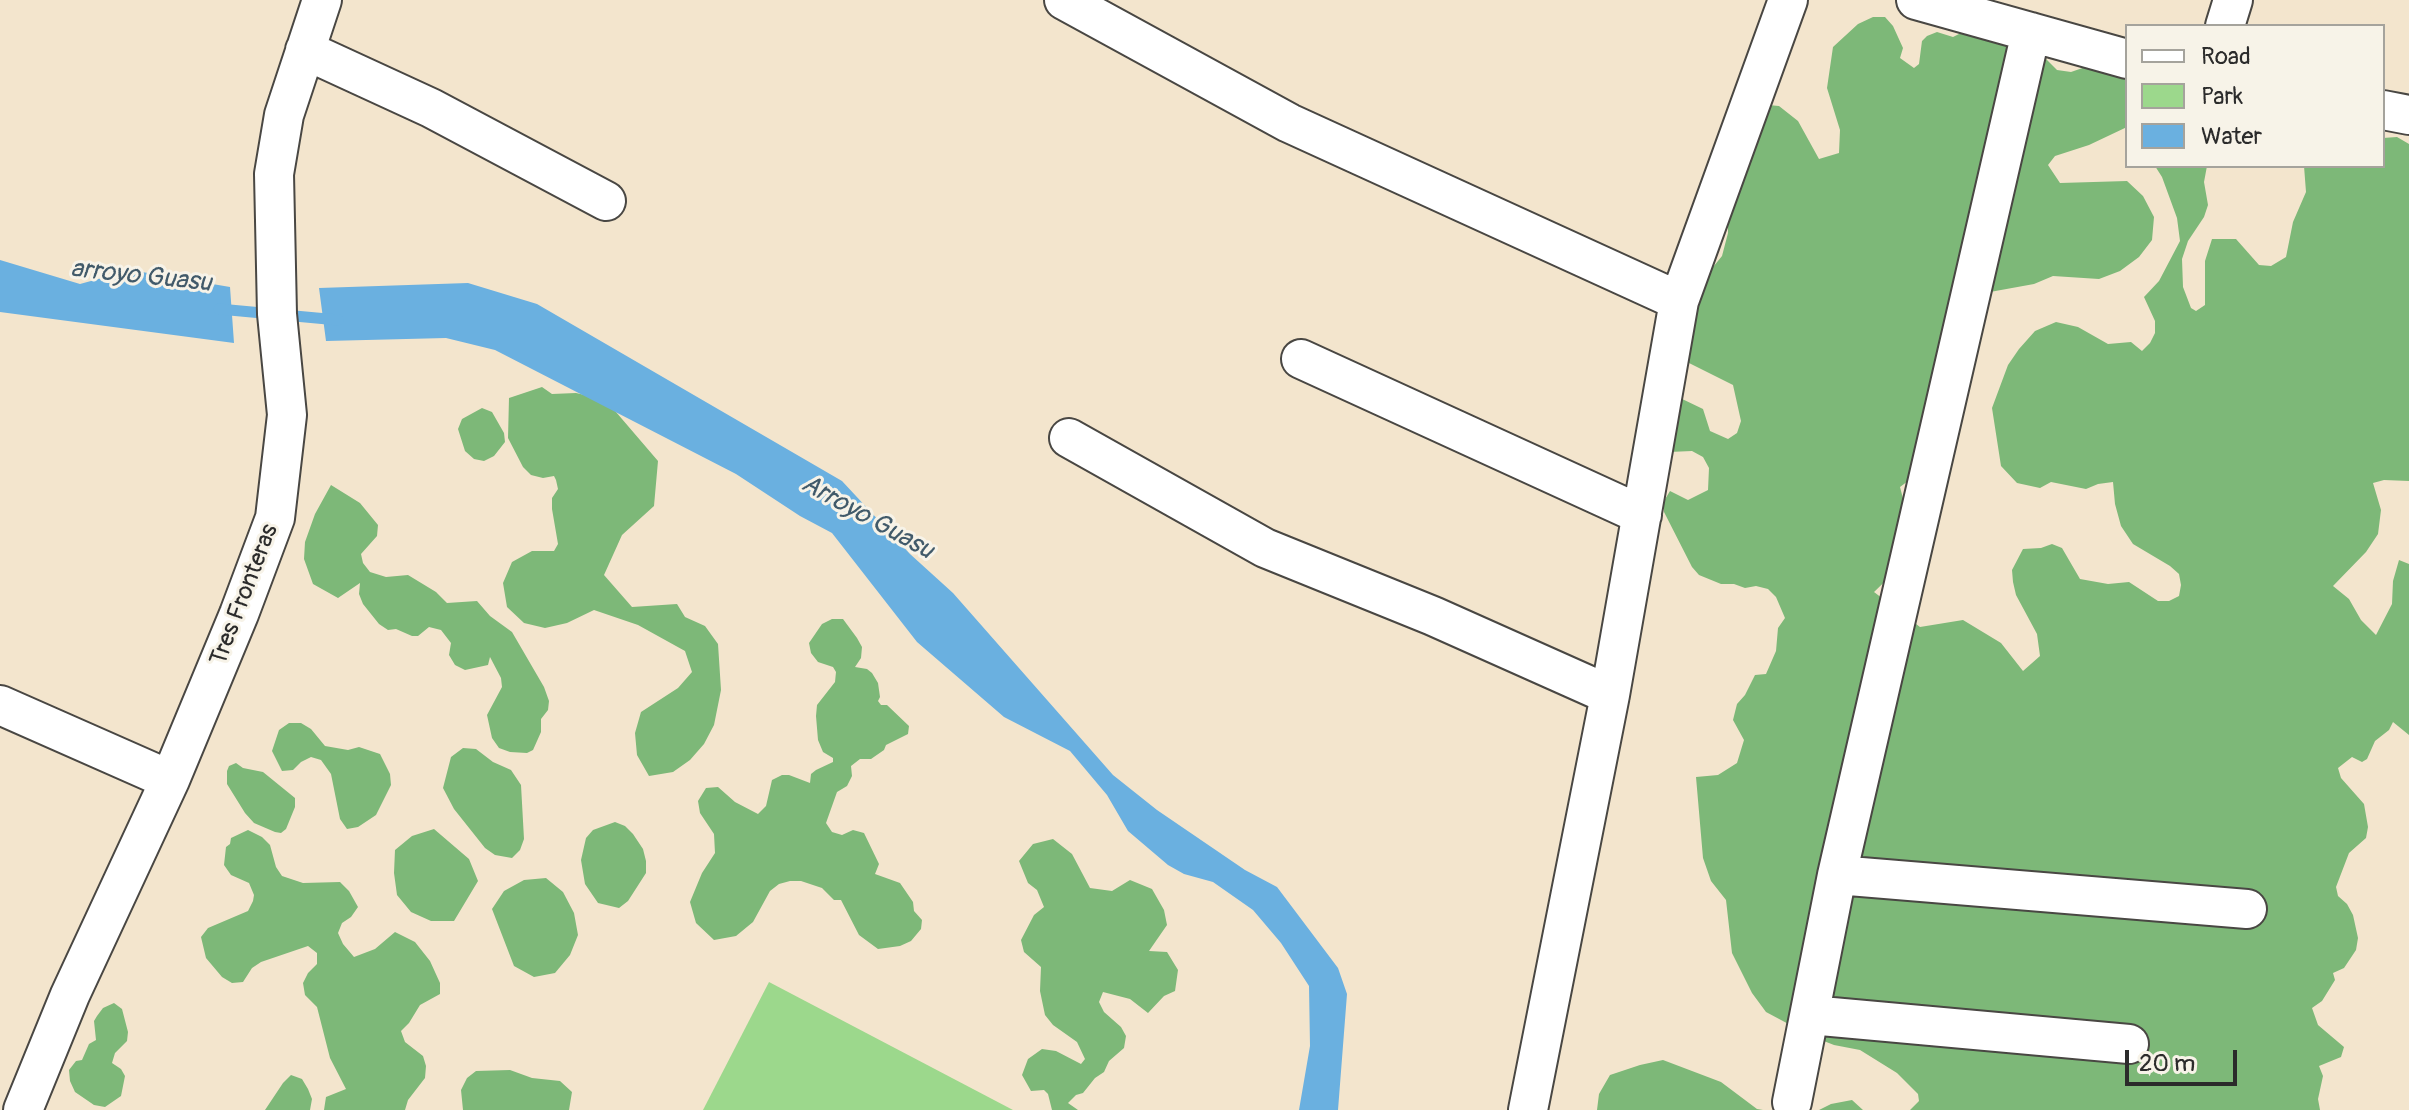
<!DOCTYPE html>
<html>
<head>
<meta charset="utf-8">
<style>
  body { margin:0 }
  #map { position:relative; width:2409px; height:1110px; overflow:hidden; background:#f3e5cd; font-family:Pangolin,sans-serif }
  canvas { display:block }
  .legend { position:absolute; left:2125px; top:24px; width:260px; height:144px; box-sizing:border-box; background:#f7f3e8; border:2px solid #a5a39c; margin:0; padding:10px 14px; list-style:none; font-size:24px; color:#2b2b2b }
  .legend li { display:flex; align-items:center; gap:16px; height:40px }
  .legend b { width:40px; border:2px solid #a5a39c }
  .scale { position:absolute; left:2125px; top:1050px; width:112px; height:36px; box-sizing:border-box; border:4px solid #2b2b2b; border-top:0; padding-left:10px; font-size:24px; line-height:28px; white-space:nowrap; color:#2b2b2b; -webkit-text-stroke:6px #f7f3e8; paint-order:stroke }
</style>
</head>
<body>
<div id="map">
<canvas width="2409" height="1110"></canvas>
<ul class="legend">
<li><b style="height:10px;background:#fff"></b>Road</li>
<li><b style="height:22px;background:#9cd88c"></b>Park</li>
<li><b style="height:22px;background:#6ab0e0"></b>Water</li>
</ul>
<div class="scale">20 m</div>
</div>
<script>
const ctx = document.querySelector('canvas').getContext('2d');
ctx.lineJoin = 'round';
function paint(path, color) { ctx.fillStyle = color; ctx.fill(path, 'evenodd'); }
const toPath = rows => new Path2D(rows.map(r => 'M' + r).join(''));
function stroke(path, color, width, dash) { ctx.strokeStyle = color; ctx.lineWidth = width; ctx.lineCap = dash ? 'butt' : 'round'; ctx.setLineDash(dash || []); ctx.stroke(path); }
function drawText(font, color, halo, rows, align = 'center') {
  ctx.font = font + ' Pangolin,sans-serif'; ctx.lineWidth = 6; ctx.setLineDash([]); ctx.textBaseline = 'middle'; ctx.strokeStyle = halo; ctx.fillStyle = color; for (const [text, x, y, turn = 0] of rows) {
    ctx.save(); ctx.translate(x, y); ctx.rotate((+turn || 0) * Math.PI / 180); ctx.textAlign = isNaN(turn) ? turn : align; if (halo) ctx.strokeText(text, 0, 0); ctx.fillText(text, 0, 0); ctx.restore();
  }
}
paint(toPath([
  [769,982,1013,1110,703,1110]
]), '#9cd88c');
paint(toPath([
  [1873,17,1885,17,1893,26,1903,48,1900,58,1914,68,1919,64,1922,41,1927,36,1937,32,1953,37,1969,29,2039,52,2057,70,2071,72,2094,64,2127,77,2127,127,2089,145,2055,156,2048,165,2060,183,2127,181,2143,196,2154,217,2152,240,2139,257,2120,271,2099,279,2053,276,2034,284,1990,292,1936,460,1900,487,1908,518,1905,562,1874,592,1920,627,1963,620,2001,643,2023,671,2040,656,2037,634,2016,595,2013,582,2012,570,2023,549,2041,548,2052,544,2062,548,2080,579,2108,584,2129,582,2158,601,2169,601,2179,596,2181,585,2179,574,2170,566,2133,544,2121,526,2115,504,2113,482,2098,484,2086,489,2051,482,2040,488,2017,483,2001,466,1992,408,2008,365,2019,349,2035,331,2056,322,2078,327,2108,344,2131,342,2142,351,2150,343,2155,333,2155,321,2144,297,2159,281,2180,241,2177,218,2162,177,2155,166,2207,166,2204,182,2208,205,2204,217,2188,241,2182,259,2183,287,2191,308,2196,311,2205,305,2205,261,2212,239,2236,239,2259,265,2271,266,2286,257,2293,222,2306,192,2304,166,2383,166,2383,138,2397,137,2409,144,2409,481,2384,480,2373,483,2381,510,2378,534,2366,552,2333,586,2349,599,2361,620,2376,635,2392,604,2393,581,2399,560,2409,564,2409,735,2393,722,2389,730,2375,741,2367,759,2362,762,2352,757,2338,768,2341,778,2364,804,2368,827,2366,838,2349,853,2336,887,2338,896,2347,904,2353,915,2358,938,2356,950,2344,968,2333,973,2335,980,2322,1001,2312,1008,2318,1025,2344,1047,2341,1057,2319,1066,2323,1076,2318,1099,2320,1110,1910,1110,1919,1101,1918,1094,1897,1073,1860,1050,1834,1045,1811,1036,1766,1012,1752,993,1732,953,1726,900,1711,881,1703,858,1696,777,1718,775,1737,763,1744,740,1733,720,1737,704,1745,695,1755,675,1766,674,1776,651,1778,628,1785,618,1776,597,1768,589,1756,586,1745,588,1734,584,1721,584,1699,575,1692,567,1664,512,1664,501,1670,491,1688,500,1708,490,1709,468,1703,457,1692,451,1669,452,1678,397,1703,409,1710,431,1728,439,1737,433,1741,421,1733,385,1689,363,1680,337,1679,309,1722,256,1728,233,1728,209,1757,104,1779,106,1798,121,1819,159,1839,153,1840,130,1827,88,1833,47,1858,24],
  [542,387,552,394,576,393,598,398,616,412,658,461,654,506,622,535,604,575,632,607,677,604,685,617,705,626,718,644,721,690,714,725,704,744,690,760,673,772,649,776,637,755,635,733,641,712,678,688,692,672,685,651,638,625,594,610,567,623,545,628,524,623,507,607,503,583,512,562,532,551,554,551,558,544,552,509,552,498,558,489,556,480,554,476,543,478,531,475,523,467,508,438,509,398],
  [482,408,492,412,504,433,505,442,494,456,484,461,474,459,465,451,458,429,462,419],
  [331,485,360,503,378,525,377,536,361,554,363,563,370,572,386,577,408,575,436,592,447,603,477,601,490,616,512,632,544,687,549,701,548,710,541,719,541,732,533,750,527,753,510,752,499,748,492,738,487,715,502,687,501,678,490,657,488,665,465,670,455,665,449,655,451,643,441,630,429,627,418,636,412,636,396,629,388,630,379,624,363,604,359,594,360,583,338,598,313,584,304,559,305,542,315,514],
  [832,619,843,619,857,638,862,647,861,658,855,667,867,669,872,673,878,683,880,697,878,701,881,705,887,705,909,726,908,734,886,745,884,750,871,759,860,759,851,766,852,776,847,786,837,792,826,823,832,832,842,835,853,830,864,833,879,864,875,874,900,883,913,902,914,911,922,920,921,929,911,941,900,946,878,949,859,935,841,900,834,900,822,888,801,881,790,881,779,884,770,891,753,922,736,936,714,940,696,923,690,902,702,873,715,853,714,834,700,813,698,801,706,788,718,787,735,802,758,814,766,806,772,780,782,775,789,775,810,783,811,774,816,770,833,762,833,758,823,752,818,740,816,716,817,705,835,682,836,672,833,667,818,662,811,653,809,643,822,624],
  [289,723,301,723,311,729,325,746,348,750,359,747,380,754,390,774,391,785,376,815,358,827,347,829,340,819,331,774,321,760,311,757,301,762,293,770,282,771,272,751,279,730],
  [463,748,476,749,493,762,511,770,521,785,524,839,520,850,512,858,495,855,485,848,454,809,443,788,451,757],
  [236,763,243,768,263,772,295,798,295,807,286,829,281,833,275,832,254,823,245,813,227,784,227,771,229,766],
  [615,822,625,826,633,834,643,849,646,861,646,873,628,901,619,908,598,903,585,884,581,860,586,838,593,830],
  [434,829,469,859,478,881,454,921,431,921,411,912,397,895,394,873,395,850,412,836],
  [248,830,262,837,270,845,276,867,282,876,303,883,340,882,349,891,358,907,351,917,342,923,338,933,343,944,354,957,375,949,395,932,415,942,430,961,440,983,440,994,420,1005,409,1023,401,1031,405,1042,423,1056,426,1066,425,1078,408,1100,405,1110,324,1110,326,1097,346,1089,330,1058,317,1007,305,995,303,983,308,973,317,964,317,953,308,946,261,962,252,968,243,982,232,983,222,977,206,958,201,937,208,928,248,911,253,901,254,895,249,883,231,875,224,865,226,847,230,844,231,838],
  [1053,839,1072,854,1090,888,1112,891,1130,880,1152,889,1164,910,1167,925,1149,951,1167,952,1178,970,1175,991,1164,996,1148,1013,1130,999,1103,992,1099,1002,1104,1012,1121,1027,1126,1036,1124,1048,1109,1061,1104,1072,1095,1078,1083,1093,1076,1095,1068,1103,1078,1110,1052,1110,1048,1094,1044,1090,1031,1091,1022,1075,1028,1059,1042,1049,1056,1051,1081,1064,1085,1059,1077,1042,1053,1025,1045,1015,1040,991,1041,967,1024,952,1021,940,1034,915,1044,907,1037,890,1028,883,1019,861,1033,844],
  [546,878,563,892,574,913,578,935,570,955,555,973,534,977,514,966,492,909,504,891,524,880],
  [114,1003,122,1009,128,1032,127,1041,115,1053,112,1063,121,1069,125,1076,121,1096,105,1107,94,1105,75,1092,70,1081,69,1070,76,1061,82,1060,89,1044,96,1040,94,1021,97,1016,103,1008],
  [1663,1060,1721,1082,1757,1109,1763,1110,1597,1110,1599,1094,1610,1075,1640,1065],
  [510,1070,532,1078,560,1081,572,1092,569,1110,463,1110,461,1090,467,1078,476,1071],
  [291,1075,302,1079,308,1089,312,1099,310,1110,265,1110,283,1083],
  [1852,1100,1863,1110,1819,1110,1831,1104]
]), '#7db878');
paint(toPath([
  [0,260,80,284,120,273,142,272,230,287,234,343,0,312],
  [468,283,537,304,842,481,910,554,953,593,1113,775,1157,810,1245,870,1277,887,1338,968,1347,994,1338,1110,1299,1110,1310,1046,1309,986,1281,943,1253,910,1213,882,1184,874,1168,865,1128,831,1107,795,1070,751,1004,717,917,642,832,533,800,516,736,474,495,350,446,338,326,341,319,288]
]), '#6ab0e0');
stroke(toPath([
  [219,309,338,320]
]), '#6ab0e0', 11);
const minor = toPath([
  [1064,0,1289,123,1679,301],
  [1916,0,2127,59],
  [2225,26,2233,0],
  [305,50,431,108,606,201],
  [2383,110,2409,115],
  [1301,359,1642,515],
  [1069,438,1265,548,1433,616,1610,695],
  [0,705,170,780],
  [1837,875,2247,909],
  [1810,1015,2129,1044],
  [1792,1102,1837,875,2031,32],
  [23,1110,70,995,170,780,239,614,275,518,287,415,277,314,274,174,284,115,322,0],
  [1528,1110,1610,695,1679,301,1788,0]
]);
stroke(minor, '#494743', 42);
stroke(minor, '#fff', 38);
drawText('24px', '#2b2b2b', '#f7f3e8', [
  ["Tres Fronteras",245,595,-69]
]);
drawText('italic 26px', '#415a6a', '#f7f3e8', [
  ["arroyo Guasu",141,277,6],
  ["Arroyo Guasu",867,518,29]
]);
</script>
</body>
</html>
